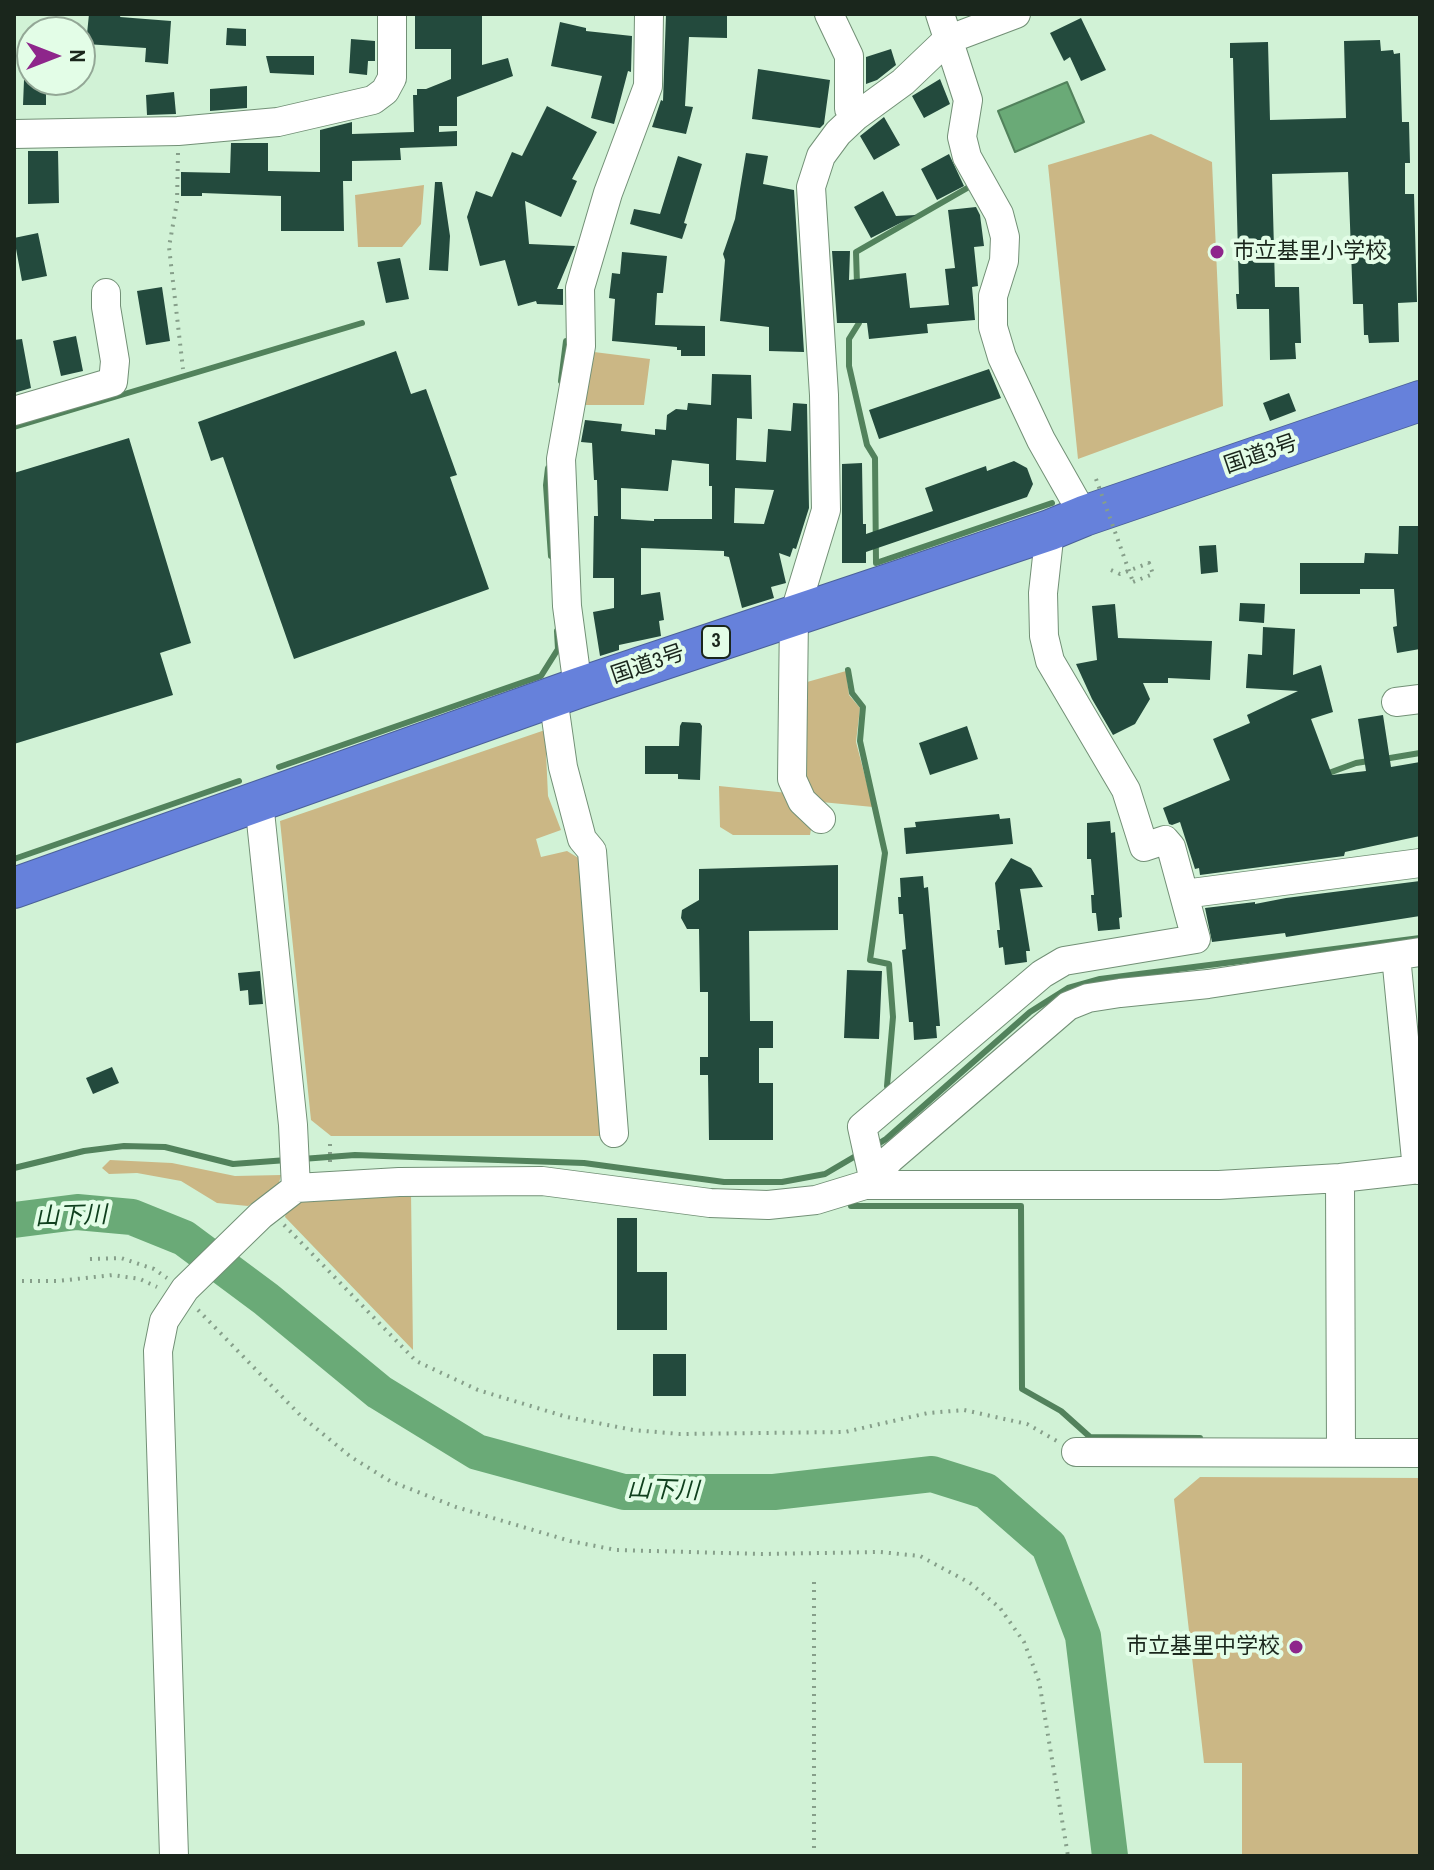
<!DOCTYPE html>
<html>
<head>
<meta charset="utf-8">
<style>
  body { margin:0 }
  #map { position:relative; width:1434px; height:1870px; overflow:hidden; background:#d1f2d6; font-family:"Archivo Narrow",sans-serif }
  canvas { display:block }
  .frame { position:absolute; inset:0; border:16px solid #1a261c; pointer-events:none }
  .north { position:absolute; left:16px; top:16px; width:80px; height:80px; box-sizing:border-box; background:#e3fde7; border:2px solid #93a796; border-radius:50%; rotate:90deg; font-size:22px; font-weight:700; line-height:32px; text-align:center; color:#1a261c }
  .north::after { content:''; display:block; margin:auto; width:28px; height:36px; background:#8e268b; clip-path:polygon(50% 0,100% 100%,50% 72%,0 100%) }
</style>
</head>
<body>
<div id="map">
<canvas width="1434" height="1870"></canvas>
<div class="frame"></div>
<div class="north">N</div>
</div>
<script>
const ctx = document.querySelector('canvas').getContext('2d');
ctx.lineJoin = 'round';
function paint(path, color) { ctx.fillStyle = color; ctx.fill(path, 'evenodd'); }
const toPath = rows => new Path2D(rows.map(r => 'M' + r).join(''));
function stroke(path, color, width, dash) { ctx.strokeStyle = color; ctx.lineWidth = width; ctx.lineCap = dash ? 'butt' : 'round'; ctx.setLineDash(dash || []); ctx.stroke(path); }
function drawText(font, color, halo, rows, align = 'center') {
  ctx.font = font + ' "Archivo Narrow","Noto Sans JP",sans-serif'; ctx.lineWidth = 8; ctx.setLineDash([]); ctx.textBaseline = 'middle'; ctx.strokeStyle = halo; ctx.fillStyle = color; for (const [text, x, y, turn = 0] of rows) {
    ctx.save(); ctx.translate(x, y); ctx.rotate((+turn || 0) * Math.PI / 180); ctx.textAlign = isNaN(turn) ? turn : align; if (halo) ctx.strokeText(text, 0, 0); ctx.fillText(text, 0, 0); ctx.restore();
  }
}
paint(toPath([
  [1151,134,1212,162,1223,406,1078,459,1048,165],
  [424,185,421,224,402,247,358,247,355,195],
  [586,351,650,359,644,405,575,405],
  [846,671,849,695,860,708,856,742,873,807,811,801,800,784,800,684],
  [545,730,548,796,561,830,536,839,541,857,567,851,585,862,602,1136,331,1136,311,1120,280,821],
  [719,786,788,793,812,823,810,835,733,835,720,827],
  [110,1160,172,1163,235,1176,281,1175,278,1187,248,1206,217,1203,181,1181,137,1173,109,1174,102,1168],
  [411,1192,413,1350,285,1217,287,1209,305,1200],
  [1200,1477,1420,1478,1420,1856,1242,1856,1242,1763,1204,1763,1174,1499]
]), '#cbb785');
const water = toPath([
  [1067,82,1084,122,1015,152,998,111,1067,82]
]);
paint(water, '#6aaa77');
stroke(water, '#52825c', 2);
stroke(toPath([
  [857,284,856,252,969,187],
  [859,315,859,323,849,339,849,366,867,445,875,458,876,563,1052,503],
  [561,381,566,341],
  [14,427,362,323],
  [548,468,546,485,551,556],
  [848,670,852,693,863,707,860,741,885,853,870,960,889,964,893,1017,887,1086],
  [1384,759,1420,753],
  [279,767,541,676,558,649,557,631],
  [1326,774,1356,763,1369,761],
  [14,859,239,781],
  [873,1147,886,1139,1030,1012,1068,988,1100,979,1420,938],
  [302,1159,355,1155,584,1163,724,1182,782,1182,825,1174,859,1154],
  [14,1168,84,1151,124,1146,165,1147,233,1164,287,1160],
  [851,1206,1021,1206,1022,1389,1061,1411,1090,1437,1200,1438]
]), '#52825c', 6);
stroke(toPath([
  [14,1220,77,1212,132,1217,184,1238,266,1299,379,1392,477,1452,624,1492,774,1492,932,1474,986,1491,1049,1546,1083,1636,1110,1856]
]), '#6aaa77', 36);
paint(toPath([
  [89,14,121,14,120,17,171,21,168,64,145,62,146,48,86,44],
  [415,14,482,15,482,65,508,58,513,76,457,97,457,126,439,126,439,132,457,131,457,146,400,148,401,160,352,161,352,181,343,181,344,231,281,231,281,196,202,193,202,196,181,196,181,172,230,173,231,143,268,143,268,171,320,172,320,130,352,122,352,134,414,132,413,95,417,95,417,89,426,89,451,79,451,49,415,49],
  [666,14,727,14,727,38,689,37,685,106,693,107,686,134,652,127,661,100,663,101],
  [1081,18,1106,70,1081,81,1070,57,1064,61,1050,33],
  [560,22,586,28,586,31,632,36,631,72,628,71,614,124,591,118,602,76,551,66],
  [227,28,246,29,246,46,226,45],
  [351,39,375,41,375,61,368,61,367,75,349,73],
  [1380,40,1381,51,1393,50,1394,54,1400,53,1402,122,1409,122,1410,163,1405,163,1405,194,1414,194,1417,302,1398,303,1399,342,1369,343,1368,335,1364,335,1363,304,1353,304,1348,172,1272,174,1275,287,1299,287,1301,343,1295,343,1296,359,1270,360,1269,309,1237,309,1236,294,1239,294,1233,58,1230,58,1230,43,1268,42,1270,120,1346,118,1344,41],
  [891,49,896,65,877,80,866,84,866,57],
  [266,56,314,56,314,75,270,73],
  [758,69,830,80,824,124,820,128,752,119],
  [940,79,950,104,924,118,912,96],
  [24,80,46,80,46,105,23,105],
  [247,86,247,108,210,111,210,89],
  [174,92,176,114,147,115,146,95],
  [547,106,597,132,572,179,577,181,561,217,525,201,529,244,575,246,557,289,563,289,563,305,537,304,536,301,518,306,505,260,480,266,467,217,476,191,492,197,512,152,522,156],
  [884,117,900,145,874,160,860,136],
  [28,151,58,151,59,203,28,204],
  [746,153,768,156,763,184,794,190,804,352,769,351,769,327,720,321,725,260,723,254,735,219],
  [949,154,964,186,937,200,921,169],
  [678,156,702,164,684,223,687,224,682,239,630,224,634,209,660,214],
  [435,182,442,182,450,236,448,271,429,270],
  [883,191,896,216,916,215,871,238,854,207],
  [976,207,980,215,984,246,974,247,978,286,972,287,975,320,927,324,928,333,869,339,867,323,837,323,832,251,850,251,849,280,906,273,910,308,949,305,945,269,955,268,948,210],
  [38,233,47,276,22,281,14,238],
  [622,252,667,256,663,293,657,293,655,325,705,326,705,356,681,356,681,350,677,350,677,347,612,341,615,299,609,298,612,273,620,274],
  [400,258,409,299,386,303,377,262],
  [162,287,170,341,146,345,137,291],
  [76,336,83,371,61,376,53,341],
  [22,339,31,388,14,393,14,340],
  [396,351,411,394,426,389,457,475,450,477,489,589,294,659,223,457,211,461,198,422],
  [989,369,1001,398,879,439,869,410],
  [712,374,751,375,752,419,737,418,736,460,766,462,768,429,791,431,793,403,807,404,809,508,796,549,793,548,790,557,779,553,786,583,771,587,774,598,742,608,729,557,724,556,724,551,641,548,641,595,660,592,664,620,659,621,661,636,619,645,619,650,600,656,593,612,614,608,614,578,593,578,594,516,598,516,597,480,594,480,592,443,581,442,585,420,622,424,621,431,655,435,655,429,666,430,667,415,676,409,687,410,688,403,711,405],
  [672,460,709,464,709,486,712,486,712,519,654,519,654,521,621,519,621,488,668,491],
  [735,488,774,490,764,524,734,523],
  [1289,393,1296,411,1270,421,1263,403],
  [129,438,191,643,160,653,173,695,14,744,14,473],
  [1014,461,1027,468,1033,484,1027,497,866,552,866,563,842,563,842,464,862,463,863,524,866,524,866,534,933,511,925,488,986,466,987,471],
  [1399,526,1420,526,1420,649,1397,653,1393,627,1397,626,1394,589,1360,589,1360,594,1300,594,1300,563,1364,563,1365,553,1398,554],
  [1216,545,1218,572,1201,574,1199,546],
  [1240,603,1265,604,1264,623,1239,621],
  [1115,604,1118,638,1212,641,1210,680,1168,678,1168,683,1143,683,1150,699,1135,724,1113,735,1092,699,1076,664,1097,660,1092,606],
  [1263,627,1295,629,1293,675,1321,665,1333,712,1311,719,1332,775,1366,771,1358,719,1383,715,1391,767,1420,762,1420,836,1345,852,1344,856,1200,875,1199,868,1195,869,1180,822,1172,825,1169,824,1163,808,1230,780,1213,739,1250,723,1247,715,1298,691,1246,688,1248,654,1262,655],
  [682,722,700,723,702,726,700,780,678,779,678,774,645,774,645,746,679,746,680,726],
  [967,726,978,759,930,775,919,743],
  [999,814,1000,819,1010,818,1013,844,906,854,904,828,916,827,915,822],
  [1110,821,1111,833,1115,832,1122,917,1119,918,1120,929,1098,931,1096,913,1092,913,1091,895,1094,895,1091,859,1087,859,1087,823],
  [1011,858,1031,868,1043,887,1020,889,1030,951,1026,951,1027,962,1005,965,1003,947,999,948,997,930,1000,930,995,883],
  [838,865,838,930,749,931,750,1021,773,1021,773,1048,759,1048,759,1083,773,1083,773,1140,709,1140,708,1075,700,1075,700,1057,708,1057,708,992,700,992,699,929,687,929,681,918,682,910,699,900,699,869],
  [923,876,924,888,928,887,940,1026,936,1026,937,1038,914,1040,913,1022,909,1022,902,950,906,949,903,914,899,914,898,897,901,897,900,878],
  [1420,881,1420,916,1286,937,1285,933,1212,942,1205,908,1255,902,1255,904,1286,898],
  [847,970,882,971,879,1039,844,1038],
  [260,971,263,1004,249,1005,248,990,240,991,238,973],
  [112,1067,119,1083,93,1094,86,1078],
  [617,1218,637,1218,637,1272,667,1272,667,1330,617,1330],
  [653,1354,686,1354,686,1396,653,1396]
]), '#234a3d');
const minor = toPath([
  [829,14,849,56,849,109,855,117],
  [940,14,968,100,962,137,967,157,999,214,1005,237,1004,261,993,296,993,327,1002,357,1041,440,1084,516],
  [14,134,178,131,278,122,373,100,385,91,392,78,392,14],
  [14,411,113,382,115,361,106,307,106,293],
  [578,688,567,606,561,459,581,346,580,288,608,193,648,86,649,14],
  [553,697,563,767,582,839,592,851,614,1133],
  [1396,702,1420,699],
  [259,802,293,1125,296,1188],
  [821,819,802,801,792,779,794,615,826,510,824,395,811,187,821,156,838,133,855,117,903,82,947,40,1016,14],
  [1184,894,1420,863],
  [1396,956,1417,1170],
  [873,1177,862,1127,1042,974,1064,961,1196,939,1171,847,1165,840,1144,847,1126,790,1050,661,1044,636,1043,593,1050,530],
  [1340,1178,1341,1452],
  [865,1185,890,1159,1068,1006,1088,998,1120,993,1208,984,1420,952],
  [1076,1452,1420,1453],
  [174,1856,158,1351,164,1321,185,1289,261,1215,296,1188,399,1182,542,1181,710,1203,768,1205,816,1200,865,1185,1219,1185,1340,1178,1420,1169]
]);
const highway = toPath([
  [14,888,578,688,1050,530,1084,516,1420,401]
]);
stroke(minor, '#729076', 30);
stroke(highway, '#4b6198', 42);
stroke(toPath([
  [178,153,177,202,169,247,183,369],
  [1111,570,1120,574,1149,563,1153,574,1133,582],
  [330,1144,330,1165],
  [284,1225,416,1361,478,1390,567,1417,633,1430,680,1434,845,1432,928,1413,964,1410,1027,1424,1057,1441],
  [90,1259,121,1258,154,1269,167,1278],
  [14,1281,58,1281,113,1275,140,1279,157,1287],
  [198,1310,301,1416,351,1457,390,1481,456,1507,570,1541,616,1550,762,1554,880,1552,920,1556,970,1583,1000,1608,1024,1642,1039,1681,1068,1856],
  [814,1856,814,1577]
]), '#869f8a', 4, [2, 6]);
stroke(minor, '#fff', 28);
stroke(highway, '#6681db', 40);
stroke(toPath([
  [1096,479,1133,582]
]), '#869f8a', 4, [2, 6]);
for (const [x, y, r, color] of [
  [1217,252,8,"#8e268b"],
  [1296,1647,8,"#8e268b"]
]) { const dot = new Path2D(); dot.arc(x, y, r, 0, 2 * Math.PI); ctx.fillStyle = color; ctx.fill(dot); stroke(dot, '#e3fde7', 3); }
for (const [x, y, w] of [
  [716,642,28]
]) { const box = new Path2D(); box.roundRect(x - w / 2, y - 16, w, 32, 6); ctx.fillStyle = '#e3fde7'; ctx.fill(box); stroke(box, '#1a261c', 2); }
drawText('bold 20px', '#1a261c', null, [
  ["3",716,642]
]);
drawText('22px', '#1a261c', '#e3fde7', [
  ["市立基里小学校",1233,252],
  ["市立基里中学校",1280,1647,"right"]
], 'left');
drawText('22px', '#1a261c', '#e3fde7', [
  ["国道3号",1261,455,-19],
  ["国道3号",648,665,-19]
]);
drawText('italic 24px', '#10401e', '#e3fde7', [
  ["山下川",71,1217,-2],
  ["山下川",663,1491,2]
]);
</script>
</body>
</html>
